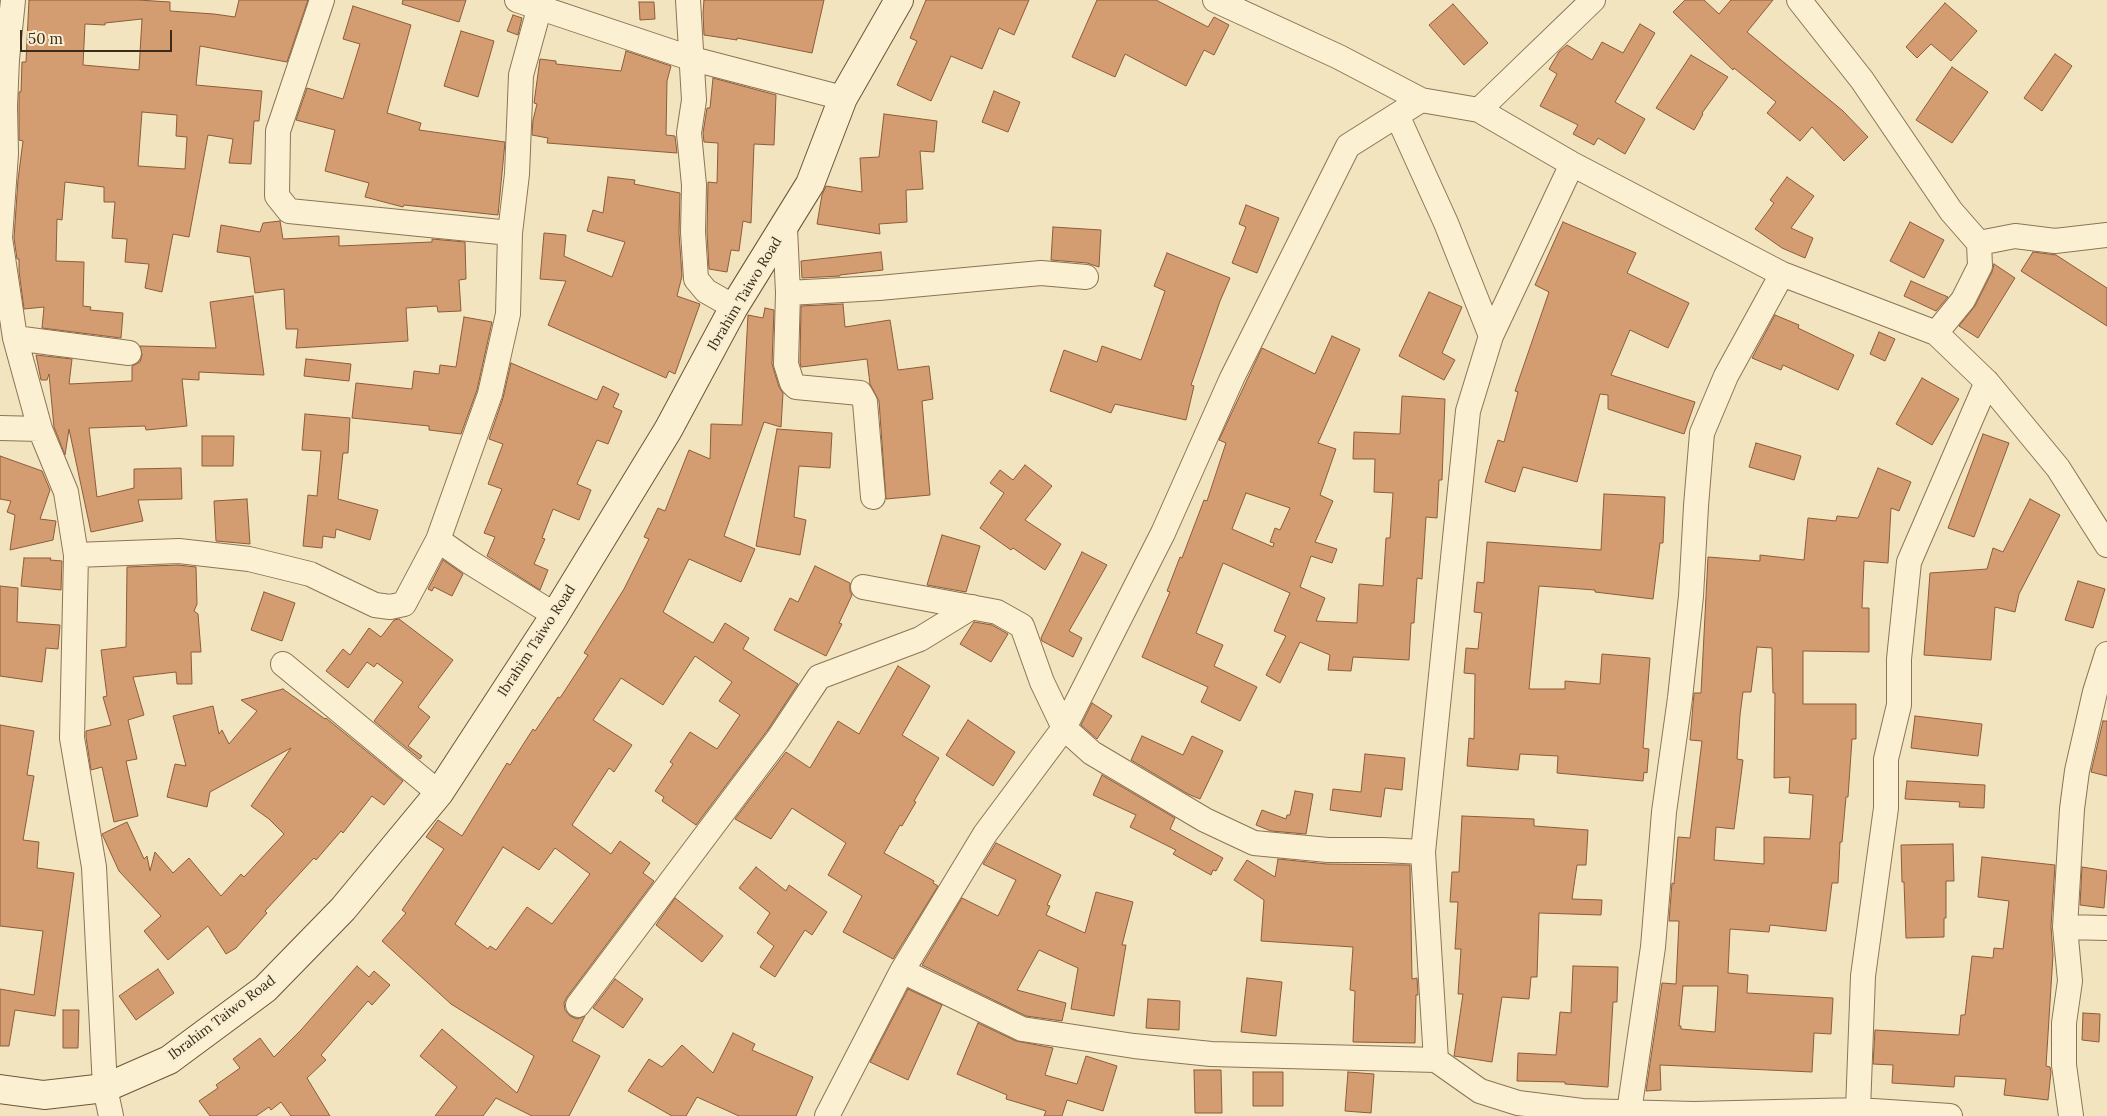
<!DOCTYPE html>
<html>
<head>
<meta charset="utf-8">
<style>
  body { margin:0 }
  #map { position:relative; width:2107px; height:1116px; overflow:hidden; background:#f2e4be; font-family:Lora,serif }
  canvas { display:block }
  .scale { position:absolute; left:20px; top:30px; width:152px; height:22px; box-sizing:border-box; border:2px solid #3a2b1b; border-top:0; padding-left:6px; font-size:15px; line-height:18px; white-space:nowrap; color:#3a2b1b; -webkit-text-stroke:4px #f9edcf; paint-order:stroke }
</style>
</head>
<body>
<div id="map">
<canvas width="2107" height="1116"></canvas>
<div class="scale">50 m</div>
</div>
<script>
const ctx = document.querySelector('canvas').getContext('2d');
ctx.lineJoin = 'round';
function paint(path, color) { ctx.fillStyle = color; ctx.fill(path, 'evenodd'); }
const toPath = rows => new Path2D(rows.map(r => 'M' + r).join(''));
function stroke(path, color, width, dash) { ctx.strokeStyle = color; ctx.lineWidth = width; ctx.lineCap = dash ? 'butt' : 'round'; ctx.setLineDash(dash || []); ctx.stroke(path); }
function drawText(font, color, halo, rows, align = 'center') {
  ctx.font = font + ' Lora,serif'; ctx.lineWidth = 4; ctx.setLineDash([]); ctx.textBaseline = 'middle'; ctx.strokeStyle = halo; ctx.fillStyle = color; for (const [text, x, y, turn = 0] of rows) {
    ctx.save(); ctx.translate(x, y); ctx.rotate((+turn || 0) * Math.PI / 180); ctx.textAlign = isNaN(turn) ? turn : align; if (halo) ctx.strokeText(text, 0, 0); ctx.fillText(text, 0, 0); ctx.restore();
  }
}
const building = toPath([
  [29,0,138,0,170,2,170,11,214,14,235,17,239,0,308,0,287,62,200,46,196,85,262,91,259,121,254,121,251,164,229,163,233,139,208,135,189,237,173,234,162,292,145,288,149,264,125,262,127,239,112,238,115,202,104,202,104,187,65,182,62,220,57,219,56,261,84,262,83,306,91,307,90,310,123,313,121,338,42,328,44,307,24,309,19,271,19,259,17,259,14,238,18,180,23,141,19,140,19,92,21,92,22,62,26,62,29,0],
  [142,19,139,70,83,65,85,24,105,25,105,23,142,19],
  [142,112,177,115,176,136,187,137,185,169,138,166,142,112],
  [403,0,466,0,459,22,402,4,403,0],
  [704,0,824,0,812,53,737,38,737,40,704,35,703,13,704,0],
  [926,0,1029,0,1014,35,999,28,982,69,951,56,931,101,897,85,917,41,910,38,926,0],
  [1097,0,1156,0,1208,27,1214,17,1229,25,1214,55,1204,50,1186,86,1125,54,1115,77,1072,57,1097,0],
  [1685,0,1704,0,1719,14,1731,0,1773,0,1747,32,1843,111,1868,137,1844,161,1812,127,1800,141,1767,113,1776,102,1734,68,1733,70,1673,12,1685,0],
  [639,2,654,2,655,19,640,20,639,2],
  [1945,3,1977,31,1951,61,1931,44,1917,58,1906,47,1945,3],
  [1453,4,1488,43,1464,65,1429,25,1453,4],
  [353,6,411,25,387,113,421,123,419,130,505,142,498,215,404,205,403,207,365,197,369,183,325,171,335,130,296,120,307,88,343,99,360,44,343,39,353,6],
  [513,15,522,18,518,35,507,31,513,15],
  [1640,24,1655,33,1615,102,1645,119,1625,154,1598,138,1594,145,1573,134,1578,125,1540,106,1557,74,1549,69,1559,52,1567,45,1592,60,1602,42,1623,53,1640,24],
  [461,31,494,41,478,97,444,86,461,31],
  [626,51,671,66,667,81,666,135,675,136,677,153,547,143,548,138,532,135,533,120,537,104,534,103,540,59,556,61,556,64,621,71,626,51],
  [2055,54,2072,66,2042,111,2024,98,2055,54],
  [1691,55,1728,77,1702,113,1703,114,1694,130,1656,108,1691,55],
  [1952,67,1988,92,1952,143,1916,120,1952,67],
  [713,78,776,95,774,145,754,144,751,223,743,221,739,251,731,250,727,272,709,269,707,232,708,182,717,183,718,143,704,142,703,133,707,108,710,108,713,78],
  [994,91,1020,102,1008,132,982,122,994,91],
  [884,114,937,121,934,152,920,151,923,189,906,190,907,222,879,224,880,234,817,224,822,195,826,186,862,192,860,158,879,157,884,114],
  [608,177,635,180,634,184,680,193,679,233,682,276,677,296,700,304,675,374,669,371,666,378,548,325,566,281,540,279,544,233,566,235,564,256,612,277,625,242,587,231,593,210,603,213,608,177],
  [1787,177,1814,196,1791,228,1813,238,1805,258,1782,248,1755,229,1774,203,1770,200,1787,177],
  [1246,205,1279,218,1257,273,1232,263,1246,227,1239,224,1246,205],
  [280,221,283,239,339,236,339,246,432,242,432,239,465,242,466,279,459,280,461,311,438,312,437,306,406,308,408,341,296,348,298,329,286,329,284,289,255,293,250,257,217,252,221,225,260,232,263,223,280,221],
  [1563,222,1636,253,1627,273,1689,303,1668,348,1630,330,1611,375,1695,402,1684,434,1608,409,1608,395,1600,394,1577,482,1523,467,1515,492,1485,482,1498,440,1504,442,1518,392,1515,391,1549,292,1535,285,1563,222],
  [1910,222,1944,240,1924,278,1890,261,1910,222],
  [1053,227,1101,230,1099,267,1087,263,1051,260,1053,227],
  [881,252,883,270,840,275,840,276,802,278,801,261,881,252],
  [2033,252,2056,255,2107,288,2107,326,2021,271,2033,252],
  [1167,253,1230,278,1220,301,1191,385,1194,386,1186,420,1115,404,1111,413,1050,391,1064,350,1097,362,1102,346,1141,360,1165,291,1154,286,1167,253],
  [1994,264,2015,278,1978,338,1959,326,1975,306,1992,272,1994,264],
  [1911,281,1948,297,1936,311,1904,296,1911,281],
  [1429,292,1462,307,1442,353,1455,360,1444,380,1399,356,1429,292],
  [253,296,264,375,199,372,199,380,182,379,187,426,146,430,145,426,89,428,97,497,134,488,134,469,181,468,182,499,138,500,143,521,91,532,69,429,65,455,54,427,49,374,47,380,41,380,36,355,72,359,69,384,132,381,132,366,140,362,142,355,140,346,216,348,210,302,253,296],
  [843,304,845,327,890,320,898,370,929,366,933,399,922,401,930,495,886,499,879,401,870,384,867,359,801,367,800,362,801,306,843,304],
  [765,308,774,310,772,364,779,387,783,393,781,427,764,422,724,536,755,549,741,582,689,559,663,612,713,643,725,623,749,638,743,649,798,684,767,731,696,825,662,801,664,797,655,791,673,764,670,762,690,732,717,749,740,715,719,701,732,682,695,656,663,705,621,678,593,720,632,745,614,772,609,768,572,825,611,854,620,841,650,863,643,873,654,881,567,997,564,1003,565,1010,570,1016,577,1019,585,1016,572,1041,600,1056,569,1116,532,1116,496,1098,483,1116,435,1116,457,1087,420,1056,442,1029,517,1093,534,1056,451,1004,382,941,406,913,402,910,444,849,426,837,438,820,462,836,507,763,510,765,533,729,535,731,558,697,560,698,588,655,584,653,624,589,649,539,644,537,658,508,665,511,689,450,710,459,711,424,742,425,748,315,763,318,765,308],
  [503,847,539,870,555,848,590,874,552,924,527,907,496,950,490,946,488,949,455,924,503,847],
  [1775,315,1799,325,1798,328,1854,355,1838,390,1783,365,1781,370,1752,358,1775,315],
  [464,317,492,322,477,390,461,434,429,430,429,426,352,418,356,383,412,389,414,371,439,374,440,365,456,367,464,317],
  [1879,332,1895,339,1885,361,1870,354,1879,332],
  [1332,336,1360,349,1318,443,1336,449,1320,495,1333,501,1315,542,1337,549,1332,563,1311,556,1300,587,1325,598,1316,621,1357,623,1359,584,1383,586,1386,538,1390,538,1393,493,1374,492,1375,459,1353,459,1354,432,1400,434,1402,396,1445,399,1442,480,1439,480,1437,518,1426,517,1422,579,1417,578,1414,623,1411,623,1409,660,1353,657,1351,671,1328,670,1330,655,1300,642,1280,683,1266,675,1286,636,1274,631,1290,593,1223,563,1196,633,1223,645,1214,666,1257,687,1240,721,1201,702,1208,687,1142,657,1170,592,1167,591,1180,557,1182,558,1204,500,1207,501,1226,443,1219,440,1262,348,1315,374,1332,336],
  [1246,493,1290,508,1280,530,1275,528,1270,542,1274,543,1273,547,1232,529,1246,493],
  [306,359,351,364,349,381,304,376,306,359],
  [511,363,597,400,603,386,619,394,613,407,622,411,608,444,597,440,577,484,591,490,579,520,553,509,542,538,545,539,534,564,548,570,540,590,487,556,495,537,484,533,502,489,488,484,503,444,489,439,503,398,511,363],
  [1922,378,1959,399,1932,445,1896,424,1922,378],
  [305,414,350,418,348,453,343,453,338,499,378,510,370,540,336,529,335,538,323,536,322,548,303,546,308,495,317,496,321,451,302,450,305,414],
  [777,429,832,433,830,468,799,466,794,517,806,520,800,555,756,546,777,429],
  [1983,434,2009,443,1974,537,1948,528,1983,434],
  [202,436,234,436,233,466,202,466,202,436],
  [1756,443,1801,456,1794,480,1749,467,1756,443],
  [0,456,42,471,50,490,40,519,56,521,53,540,10,550,15,515,7,512,11,501,0,499,0,456],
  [1025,465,1052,486,1025,520,1061,544,1045,570,1013,548,1011,550,980,528,1004,493,990,483,1000,470,1013,480,1025,465],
  [1878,468,1911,482,1899,511,1891,508,1888,563,1864,561,1862,608,1869,608,1869,652,1803,651,1803,704,1856,704,1856,739,1852,739,1848,797,1846,797,1842,842,1840,842,1838,883,1832,883,1826,931,1770,925,1769,932,1730,929,1728,973,1748,975,1747,993,1833,998,1831,1034,1814,1033,1812,1072,1660,1065,1661,1090,1646,1091,1662,983,1676,984,1679,921,1669,921,1672,883,1674,884,1678,837,1690,838,1702,741,1690,740,1694,693,1701,693,1708,557,1760,561,1760,555,1804,560,1808,518,1836,521,1837,516,1858,518,1878,468],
  [1757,647,1772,648,1773,693,1775,693,1774,778,1790,777,1789,793,1813,795,1810,839,1764,837,1764,864,1714,860,1716,827,1734,829,1743,760,1737,759,1740,715,1743,692,1751,692,1757,647],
  [1683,986,1718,986,1715,1032,1681,1029,1681,1026,1679,1026,1683,986],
  [1604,494,1665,497,1663,543,1660,543,1653,599,1595,592,1595,590,1539,586,1529,689,1565,689,1565,681,1600,684,1602,654,1650,658,1643,748,1649,749,1647,773,1644,772,1643,781,1557,773,1558,756,1520,754,1518,770,1467,766,1469,738,1474,739,1475,674,1464,673,1466,648,1478,649,1482,613,1474,612,1477,582,1484,583,1487,542,1601,550,1604,494],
  [247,499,250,544,216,541,214,501,247,499],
  [2030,499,2060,515,2019,594,2015,612,1995,607,1991,660,1924,655,1930,573,1987,569,1993,548,2003,552,2030,499],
  [942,535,980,546,966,592,927,585,942,535],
  [1082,552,1107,565,1069,631,1082,638,1073,657,1042,641,1041,638,1082,552],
  [24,558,51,558,50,560,62,561,61,590,21,586,24,558],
  [443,560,463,574,452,596,434,587,432,591,428,589,443,560],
  [178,565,196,567,197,604,194,611,198,614,201,652,191,652,192,684,177,684,176,672,133,677,144,715,128,720,137,759,126,761,138,816,114,822,102,767,91,770,86,737,86,731,111,725,103,697,107,696,101,650,126,647,127,567,178,565],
  [815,566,850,583,850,591,852,595,839,623,842,624,826,656,774,630,790,598,798,602,815,566],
  [2078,581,2105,589,2093,628,2065,620,2078,581],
  [0,586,18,588,17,622,60,625,58,649,46,648,42,682,0,676,0,586],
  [264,592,295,603,282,641,251,630,264,592],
  [399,619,453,660,418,707,430,717,408,746,422,756,420,759,374,721,403,682,377,663,374,667,367,662,348,688,326,671,343,649,350,655,369,628,381,637,394,620,399,619],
  [974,622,992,625,1008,634,991,662,960,644,974,622],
  [898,666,930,686,902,735,939,758,914,801,916,802,902,826,900,825,884,853,934,881,933,883,938,886,893,959,843,932,862,896,828,875,846,843,792,808,771,839,735,819,786,752,810,768,838,721,859,734,898,666],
  [283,689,325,719,326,718,403,781,384,805,372,796,343,833,341,831,316,860,314,858,265,911,267,913,236,948,226,954,208,926,168,960,144,931,161,916,119,871,102,834,127,822,144,859,147,856,150,871,155,852,173,873,189,858,221,896,241,874,244,877,284,834,269,819,251,806,291,748,210,792,207,807,167,797,175,764,186,766,173,716,213,706,219,734,222,730,229,744,257,711,241,700,283,689],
  [1092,703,1112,716,1097,739,1081,725,1092,703],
  [1915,716,1982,724,1978,756,1911,748,1915,716],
  [968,720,1015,752,993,786,946,755,968,720],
  [2103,721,2107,721,2107,776,2091,772,2103,721],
  [0,725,34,731,27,775,34,776,23,840,39,842,37,868,74,873,55,1016,15,1010,9,1046,0,1046,0,989,34,995,43,931,0,926,0,725],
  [1142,736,1183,755,1192,736,1223,751,1200,799,1188,794,1131,760,1142,736],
  [1365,754,1405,758,1402,790,1385,788,1381,817,1330,810,1333,789,1361,792,1365,754],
  [1102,775,1175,818,1170,829,1223,858,1216,871,1213,870,1211,875,1173,854,1176,850,1130,827,1136,815,1093,795,1102,775],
  [1907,781,1985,785,1984,808,1959,807,1960,802,1905,799,1907,781],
  [1295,791,1313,794,1306,834,1271,831,1256,825,1262,810,1286,819,1287,815,1290,815,1295,791],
  [1462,816,1534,819,1534,826,1588,830,1586,865,1577,865,1572,899,1602,900,1601,915,1539,913,1537,977,1531,977,1529,999,1502,997,1492,1062,1454,1056,1463,994,1458,994,1461,949,1455,949,1458,902,1450,902,1452,872,1459,872,1462,816],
  [996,843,1061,875,1047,905,1050,906,1046,915,1085,933,1096,892,1133,902,1122,945,1126,945,1114,1016,1071,1009,1078,968,1039,950,1017,990,1066,1003,1062,1021,1026,1016,922,965,962,898,998,916,1016,880,983,864,996,843],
  [1953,844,1954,881,1946,881,1946,918,1944,918,1944,937,1906,938,1904,882,1902,882,1901,845,1953,844],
  [1982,857,2055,865,2051,926,2053,955,2046,1066,2050,1067,2051,1072,2048,1100,2004,1095,2006,1079,1955,1076,1954,1087,1892,1083,1893,1065,1873,1064,1875,1030,1959,1035,1961,1015,1965,1015,1972,956,1993,958,1994,948,2003,949,2009,901,1978,897,1982,857],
  [1278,859,1327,864,1410,865,1412,979,1417,978,1418,995,1416,995,1415,1043,1353,1042,1355,991,1350,990,1353,947,1261,941,1264,900,1234,880,1247,860,1275,877,1278,859],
  [756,867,786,891,789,885,827,912,812,935,805,930,775,977,760,967,774,946,757,933,770,913,739,888,756,867],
  [2082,867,2107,871,2104,908,2080,905,2082,867],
  [675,898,723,936,702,962,656,925,675,898],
  [357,966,369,977,374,971,390,985,372,1005,368,1001,321,1055,326,1060,307,1078,330,1116,291,1116,281,1102,271,1110,269,1107,256,1116,210,1116,199,1101,218,1088,216,1085,240,1068,233,1059,260,1038,274,1057,301,1030,357,966],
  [1573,966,1618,967,1617,1002,1613,1002,1608,1087,1565,1084,1565,1082,1517,1081,1518,1053,1556,1055,1560,1012,1571,1013,1573,966],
  [158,969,174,993,136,1020,119,996,158,969],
  [1247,978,1282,982,1276,1036,1241,1032,1247,978],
  [615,979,643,999,623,1028,593,1008,615,979],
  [908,989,942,1005,908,1080,870,1062,908,989],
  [1148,999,1180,1001,1179,1030,1146,1028,1148,999],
  [63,1010,79,1010,78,1048,63,1048,63,1010],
  [2083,1013,2100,1014,2099,1042,2082,1040,2083,1013],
  [978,1023,1016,1041,1053,1048,1045,1075,1077,1084,1086,1056,1117,1066,1103,1111,1067,1100,1062,1116,1044,1116,1046,1111,1006,1099,1007,1095,957,1074,978,1023],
  [733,1033,755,1044,752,1050,813,1077,796,1116,739,1116,697,1097,686,1116,672,1116,628,1091,649,1059,662,1067,682,1045,713,1073,733,1033],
  [1194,1070,1221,1070,1222,1113,1195,1113,1194,1070],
  [1253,1072,1283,1072,1283,1106,1253,1106,1253,1072],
  [1348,1072,1374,1074,1371,1113,1345,1111,1348,1072]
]);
paint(building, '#d49c71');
stroke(building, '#8d5c39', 1);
const minor = toPath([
  [13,0,7,59,5,106,6,154,0,238,15,338,40,429,66,492,76,555,72,738,94,867,105,1088,111,1116],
  [322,0,278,131,277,196,289,211,510,233],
  [517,0,693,59,843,98],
  [688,0,694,100,689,133,694,185,693,232,696,279,706,291,734,307],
  [1215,0,1339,57,1421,100,1479,110,1572,164,1782,274,1936,333,1987,382,2058,468,2107,545],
  [1799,0,1862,80,1951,211,1979,243,1980,266,1963,300,1936,333],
  [540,6,521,75,517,174,510,233,508,314,490,394,438,540,468,561,555,615],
  [1479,110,1593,0],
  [1397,115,1446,223,1491,336],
  [785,228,788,293,786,364,792,383,796,387,860,393,865,402,873,497],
  [1979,243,2015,236,2055,241,2107,235],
  [788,293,879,288,1041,273,1086,277],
  [15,338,129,353],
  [0,428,40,429],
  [76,555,179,551,249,559,310,574,375,605,390,607,404,604,438,540],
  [863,587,997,612,1022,626,1042,682,1064,728,1092,753,1205,820,1254,843,1328,850,1383,850,1423,852],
  [283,664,439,793],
  [2065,927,2107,928],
  [902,971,1022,1029,1134,1046,1211,1054,1436,1060,1480,1091,1518,1103,1582,1111,1694,1114,1858,1110,1950,1116],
  [578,1005,778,739,819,677,920,639,972,607],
  [1436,1060,1423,852,1468,411,1491,336,1572,164],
  [1858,1110,1863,976,1886,808,1886,759,1899,705,1899,659,1909,562,1987,382],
  [1629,1112,1653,947,1664,812,1680,698,1691,596,1696,506,1702,433,1726,376,1782,274],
  [827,1116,902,971,985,834,1064,728,1163,533,1232,378,1348,146,1421,100],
  [2071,1116,2064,1065,2064,1023,2070,981,2065,927,2072,809,2077,771,2095,692,2107,654]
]);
const secondary = toPath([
  [0,1089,44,1095,105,1088,169,1060,265,989,343,909,439,793,555,615,668,430,734,307,810,184,843,98,899,0]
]);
stroke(minor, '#8c7455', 26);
stroke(secondary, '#6e5439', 30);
stroke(minor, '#fcf0d2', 24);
stroke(secondary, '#fcf0d2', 28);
drawText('14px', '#3a2b1b', '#f9edcf', [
  ["Ibrahim Taiwo Road",745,294,-59],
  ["Ibrahim Taiwo Road",537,641,-57],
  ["Ibrahim Taiwo Road",222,1018,-37]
]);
</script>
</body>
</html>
